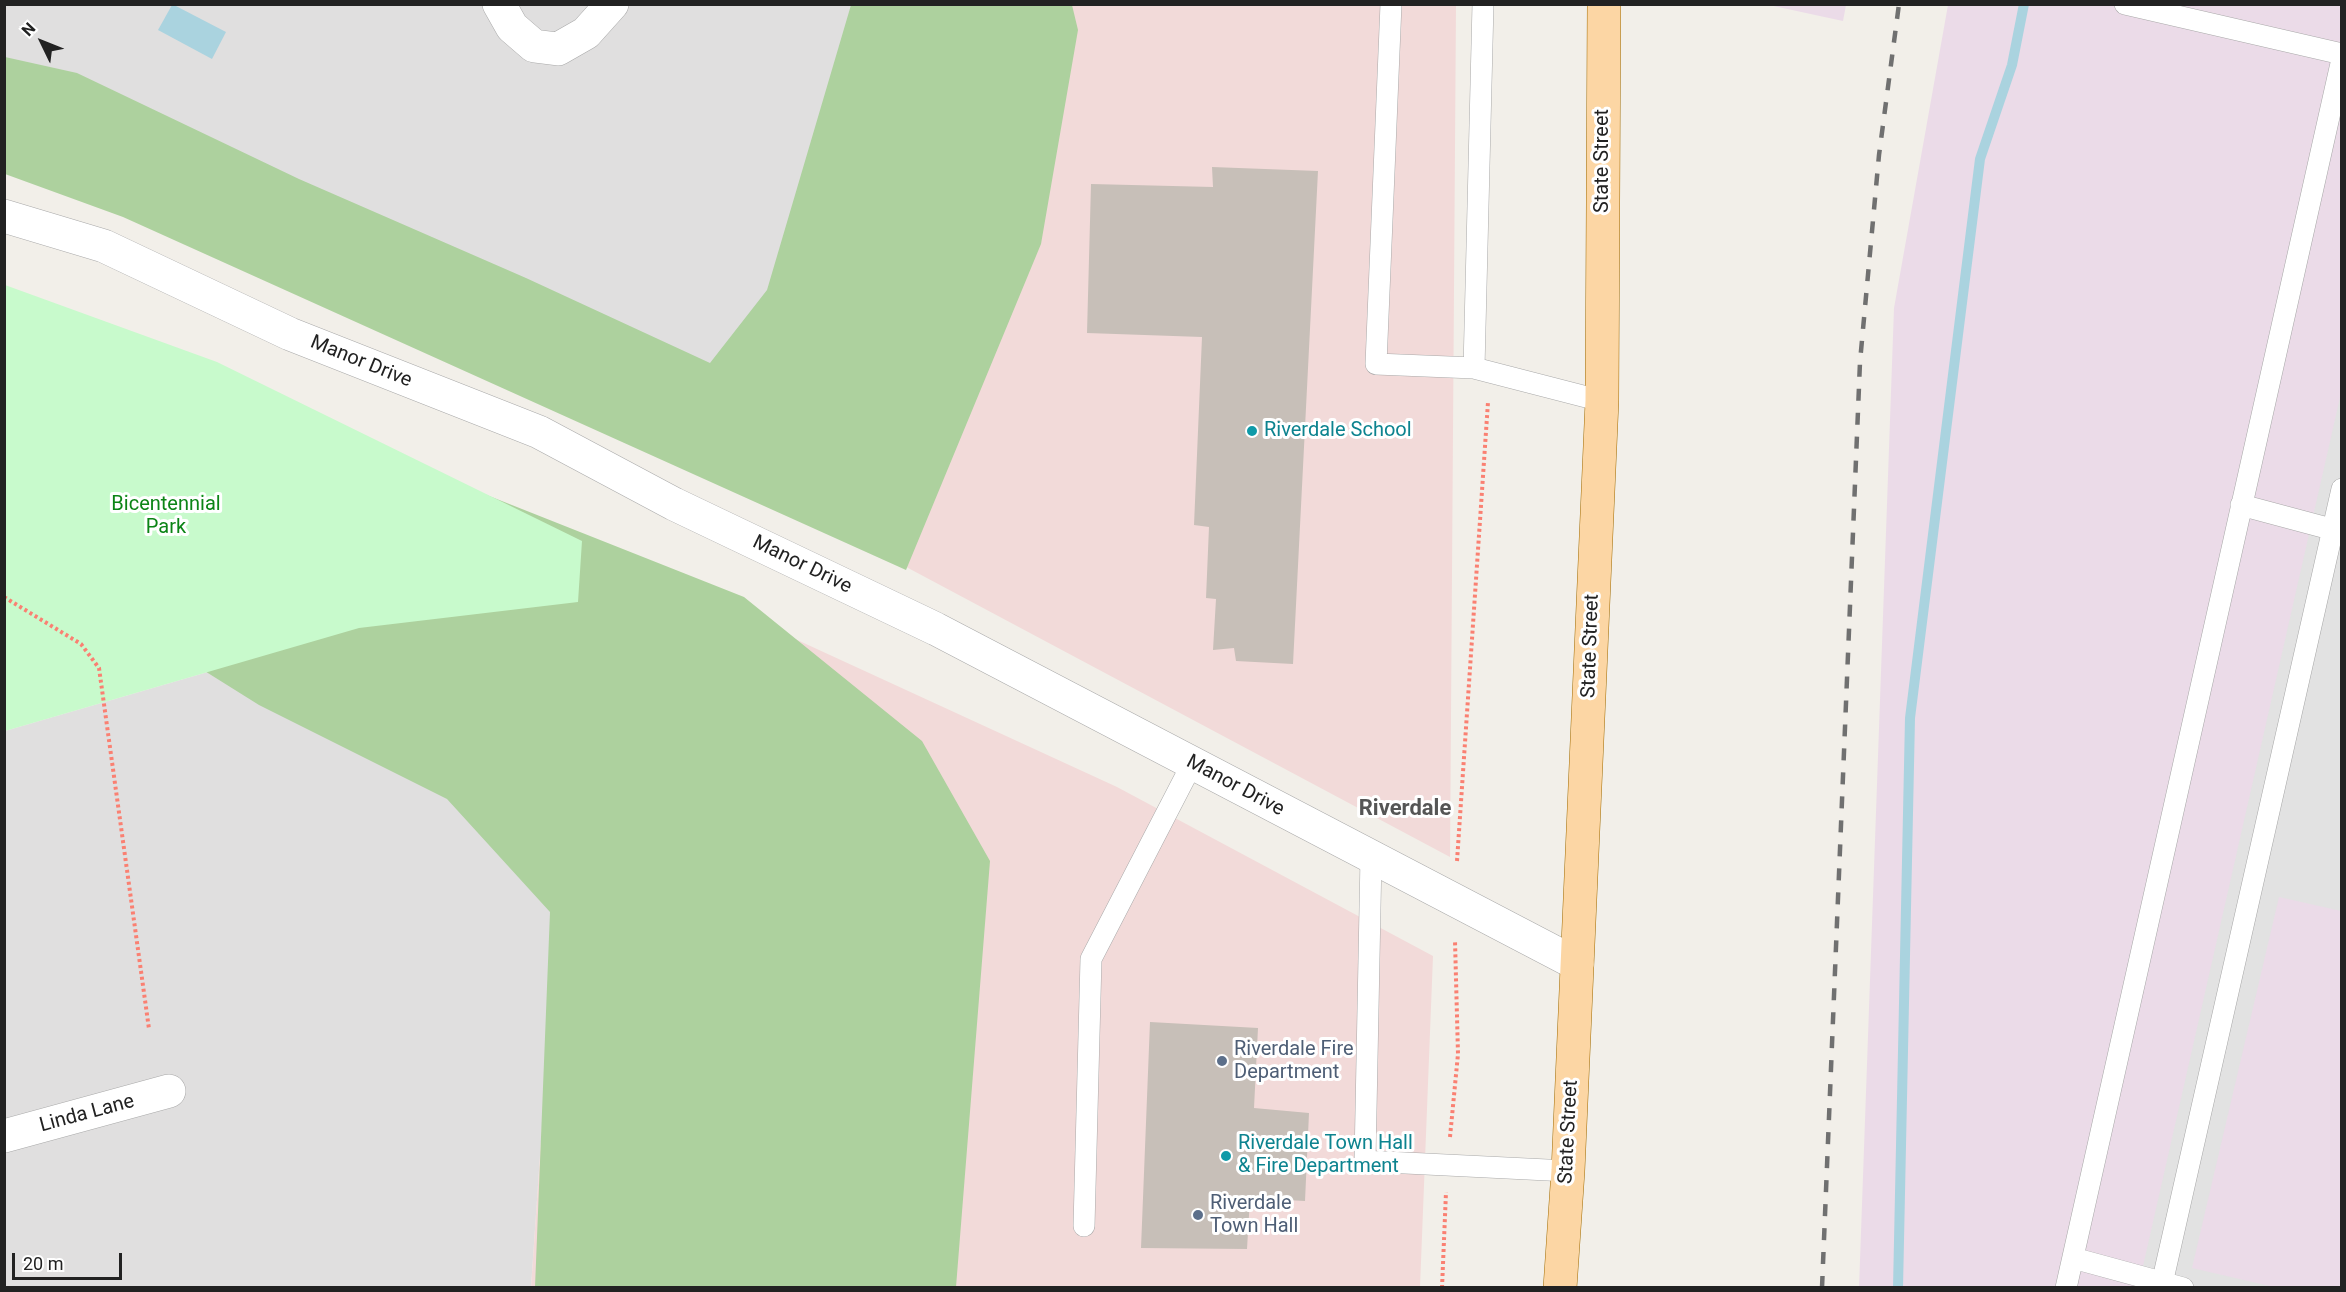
<!DOCTYPE html>
<html>
<head>
<meta charset="utf-8">
<style>
  body { margin:0 }
  #map { position:relative; width:2346px; height:1292px; overflow:hidden; background:#f2efe9; font-family:Roboto,sans-serif }
  canvas { display:block }
  .frame { position:absolute; inset:0; border:6px solid #222; pointer-events:none }
  .north { position:absolute; left:12px; top:12px; width:60px; height:60px; -webkit-text-stroke:4px #fff; paint-order:stroke; rotate:313deg; font-size:16px; font-weight:700; line-height:24px; text-align:center; color:#222 }
  .north::after { content:''; display:block; margin:auto; width:21px; height:27px; background:#222; clip-path:polygon(50% 0,100% 100%,50% 72%,0 100%) }
  .scale { position:absolute; left:12px; top:1253px; width:110px; height:27px; box-sizing:border-box; border:3px solid #222; border-top:0; padding-left:8px; font-size:18px; line-height:21px; white-space:nowrap; color:#222; -webkit-text-stroke:4px #fff; paint-order:stroke }
</style>
</head>
<body>
<div id="map">
<canvas width="2346" height="1292"></canvas>
<div class="frame"></div>
<div class="north">N</div>
<div class="scale">20 m</div>
</div>
<script>
const ctx = document.querySelector('canvas').getContext('2d');
ctx.lineJoin = 'round';
function paint(path, color) { ctx.fillStyle = color; ctx.fill(path, 'evenodd'); }
const toPath = rows => new Path2D(rows.map(r => 'M' + r).join(''));
function stroke(path, color, width, dash) { ctx.strokeStyle = color; ctx.lineWidth = width; ctx.lineCap = dash ? 'butt' : 'round'; ctx.setLineDash(dash || []); ctx.stroke(path); }
function drawText(font, color, halo, rows, align = 'center') {
  ctx.font = font + ' Roboto,sans-serif'; ctx.lineWidth = 6; ctx.setLineDash([]); ctx.textBaseline = 'middle'; ctx.strokeStyle = halo; ctx.fillStyle = color; for (const [text, x, y, turn = 0] of rows) {
    ctx.save(); ctx.translate(x, y); ctx.rotate((+turn || 0) * Math.PI / 180); ctx.textAlign = isNaN(turn) ? turn : align; if (halo) ctx.strokeText(text, 0, 0); ctx.fillText(text, 0, 0); ctx.restore();
  }
}
paint(toPath([
  [4,5,1014,5,715,465,479,357,5,169],
  [578,602,531,1287,5,1288,5,731,359,628]
]), '#e0dfdf');
paint(toPath([
  [1014,5,1456,5,1450,857,715,465],
  [582,541,1117,787,1433,956,1420,1287,531,1288]
]), '#f2dad9');
paint(toPath([
  [1769,5,1846,5,1843,21],
  [1948,5,2341,5,2341,1287,1859,1288,1894,308]
]), '#ebdbe8');
paint(toPath([
  [851,5,1072,5,1078,30,1041,244,906,570,123,217,5,174,5,57,77,73,299,179,526,278,710,363,767,290],
  [4,373,310,425,744,597,922,741,990,861,956,1287,535,1287,550,912,447,799,259,705,120,618,4,391]
]), '#add19e');
paint(toPath([
  [5,285,217,362,582,541,578,602,359,628,5,731]
]), '#c8facc');
paint(toPath([
  [2341,393,2341,911,2279,897,2192,1268,2274,1287,2138,1288]
]), '#e2e2e2');
paint(toPath([
  [174,5,226,32,212,59,158,30,172,5]
]), '#aad3df');
stroke(toPath([
  [1898,1288,1910,718,1980,159,2012,65,2024,4]
]), '#aad3df', 10);
paint(toPath([
  [1212,167,1318,171,1293,664,1236,661,1234,648,1213,650,1216,599,1206,598,1209,527,1194,525,1202,337,1087,333,1091,184,1213,187],
  [1150,1022,1258,1028,1254,1108,1309,1113,1305,1201,1250,1198,1247,1249,1141,1248]
]), '#c7bfb8');
const service = toPath([
  [1391,4,1376,364,1474,368],
  [1483,4,1474,368,1602,401],
  [2125,4,2342,54],
  [2241,505,2342,532],
  [1371,857,1365,1161,1568,1171],
  [1084,1226,1091,959,1192,764],
  [2073,1258,2183,1288],
  [2066,1288,2342,59],
  [2161,1288,2342,489]
]);
const minor = toPath([
  [499,4,512,27,534,46,558,49,586,33,612,4],
  [4,216,104,246,290,334,539,432,674,504,936,629,1577,964],
  [4,1136,169,1091]
]);
const primary = toPath([
  [1560,1288,1568,1171,1602,401,1604,4]
]);
stroke(service, '#a9a9a9', 22);
stroke(minor, '#a9a9a9', 34);
stroke(primary, '#a06b00', 34);
stroke(toPath([
  [4,597,81,644,99,668,149,1029],
  [1457,861,1488,402],
  [1450,1137,1458,1054,1455,941],
  [1442,1288,1446,1192]
]), '#fa8072', 4, [3, 3]);
stroke(service, '#fff', 21);
stroke(minor, '#fff', 33);
stroke(primary, '#fcd6a4', 33);
stroke(toPath([
  [1822,1288,1860,362,1879,155,1899,4]
]), '#707070', 4.5, [12, 12]);
for (const [x, y, r, color] of [
  [1252,431,6,"#0f9aa8"],
  [1222,1061,6,"#5c6f8a"],
  [1226,1156,6,"#0f9aa8"],
  [1198,1215,6,"#5c6f8a"]
]) { const dot = new Path2D(); dot.arc(x, y, r, 0, 2 * Math.PI); ctx.fillStyle = color; ctx.fill(dot); stroke(dot, '#fff', 2); }
drawText('20px', '#222', '#fff', [
  ["State Street",1603,161,-90],
  ["Manor Drive",361,362,22],
  ["Manor Drive",802,565,26],
  ["State Street",1591,646,-88],
  ["Manor Drive",1235,786,28],
  ["Linda Lane",87,1114,-15],
  ["State Street",1569,1132,-87]
]);
drawText('20px', '#0d838f', '#fff', [
  ["Riverdale School",1264,431],
  ["Riverdale Town Hall",1238,1144],
  ["& Fire Department",1238,1167]
], 'left');
drawText('20px', '#0c8416', '#fff', [
  ["Bicentennial",166,505],
  ["Park",166,528]
]);
drawText('20px', '#4e5e75', '#fff', [
  ["Riverdale Fire",1234,1050],
  ["Department",1234,1073],
  ["Riverdale",1210,1204],
  ["Town Hall",1210,1227]
], 'left');
drawText('bold 22px', '#555', '#fff', [
  ["Riverdale",1405,809]
]);
</script>
</body>
</html>
